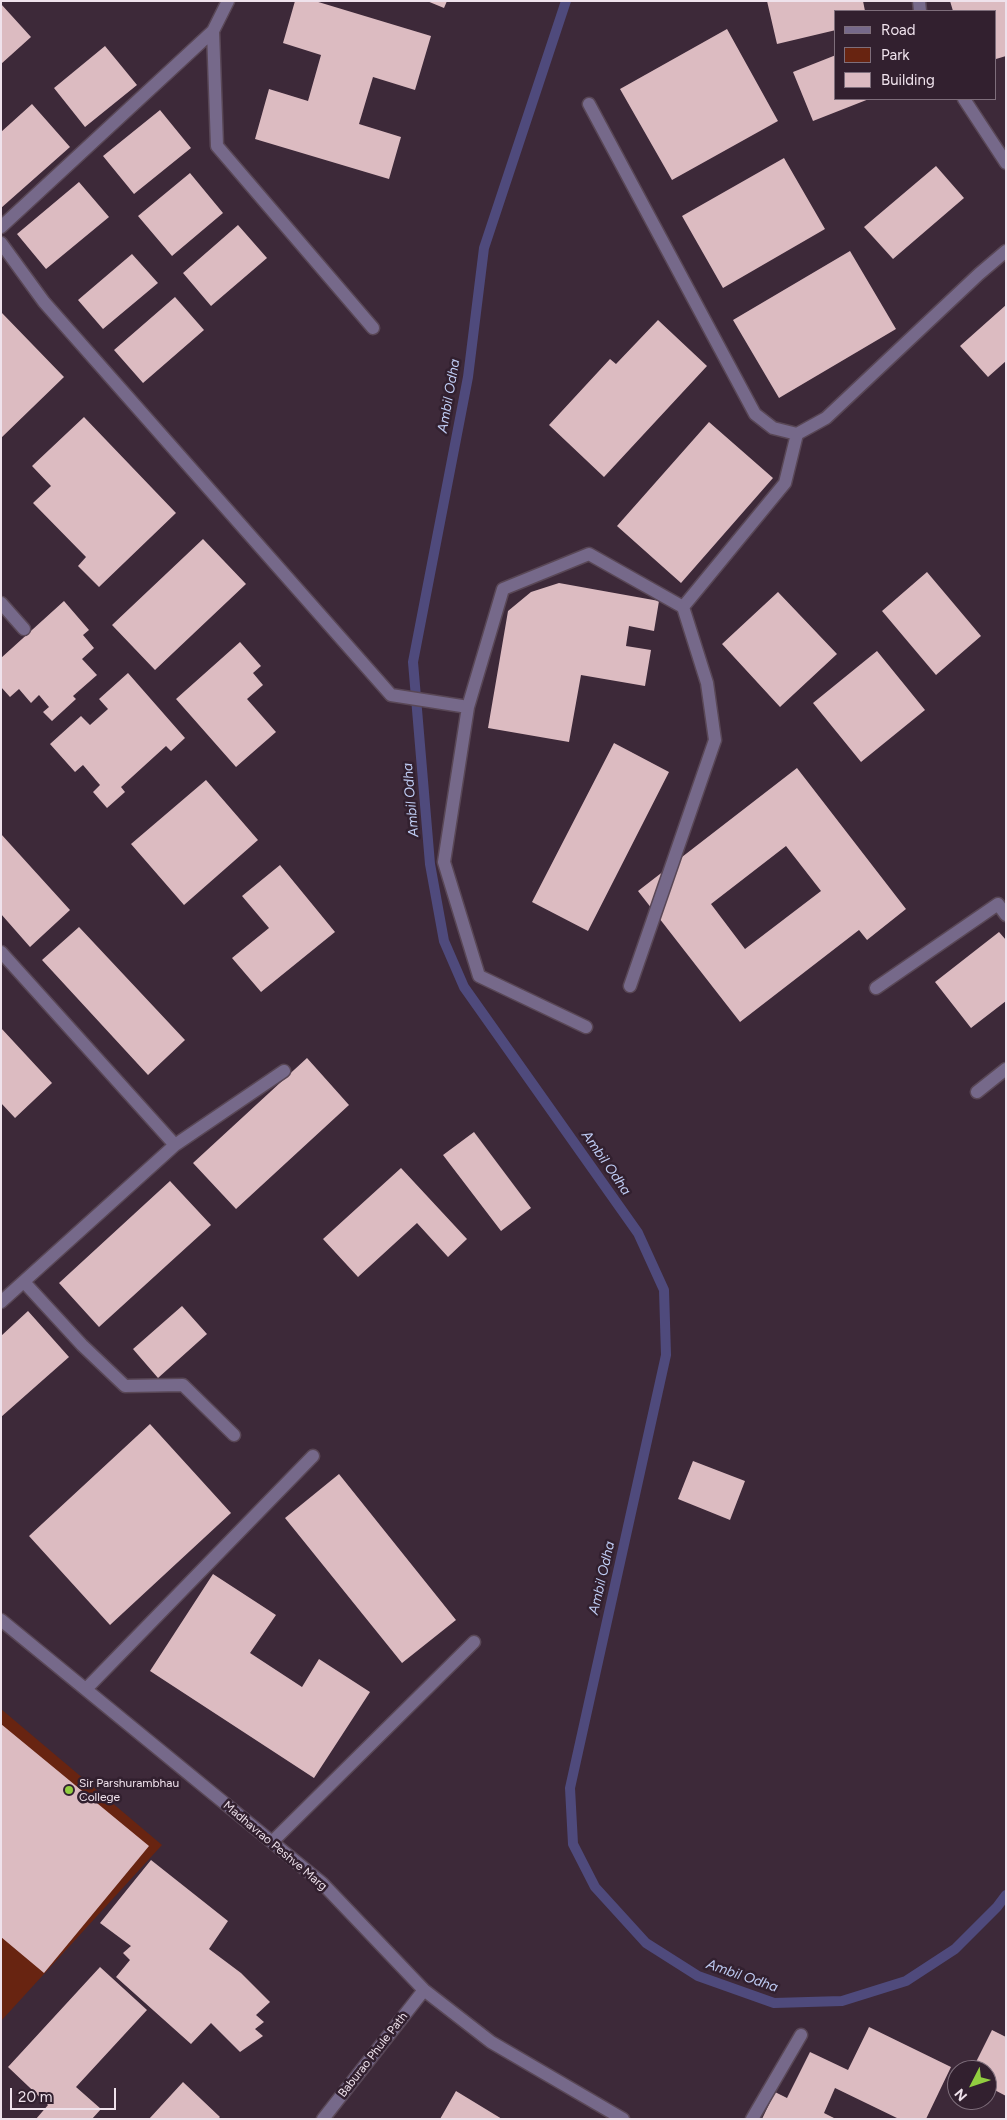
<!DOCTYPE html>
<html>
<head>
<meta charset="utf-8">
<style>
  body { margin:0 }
  #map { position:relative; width:1007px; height:2120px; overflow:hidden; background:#3d2939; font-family:Figtree,sans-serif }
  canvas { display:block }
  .frame { position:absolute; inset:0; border:2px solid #efe2ec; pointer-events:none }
  .legend { position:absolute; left:834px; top:10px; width:162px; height:90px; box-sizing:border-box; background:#32202f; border:1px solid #7e6e7b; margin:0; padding:6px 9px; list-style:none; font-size:15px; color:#efe2ec }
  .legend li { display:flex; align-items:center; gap:10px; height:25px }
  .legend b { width:25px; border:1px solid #7e6e7b }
  .north { position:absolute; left:947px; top:2060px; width:50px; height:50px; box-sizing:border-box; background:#32202f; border:1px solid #7e6e7b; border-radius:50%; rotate:229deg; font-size:14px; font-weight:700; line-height:20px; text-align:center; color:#efe2ec }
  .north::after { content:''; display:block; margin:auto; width:18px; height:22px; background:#91cd40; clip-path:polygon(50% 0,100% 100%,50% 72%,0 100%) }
  .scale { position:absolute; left:10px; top:2088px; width:106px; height:22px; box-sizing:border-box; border:2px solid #efe2ec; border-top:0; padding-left:6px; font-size:15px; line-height:18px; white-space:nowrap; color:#efe2ec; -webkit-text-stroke:4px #32202f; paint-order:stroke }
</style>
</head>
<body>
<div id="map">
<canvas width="1007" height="2120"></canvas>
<div class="frame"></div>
<ul class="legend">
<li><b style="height:6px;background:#76698a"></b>Road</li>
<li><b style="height:14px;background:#682411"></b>Park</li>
<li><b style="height:14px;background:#dcbbc1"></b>Building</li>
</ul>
<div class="north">N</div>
<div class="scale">20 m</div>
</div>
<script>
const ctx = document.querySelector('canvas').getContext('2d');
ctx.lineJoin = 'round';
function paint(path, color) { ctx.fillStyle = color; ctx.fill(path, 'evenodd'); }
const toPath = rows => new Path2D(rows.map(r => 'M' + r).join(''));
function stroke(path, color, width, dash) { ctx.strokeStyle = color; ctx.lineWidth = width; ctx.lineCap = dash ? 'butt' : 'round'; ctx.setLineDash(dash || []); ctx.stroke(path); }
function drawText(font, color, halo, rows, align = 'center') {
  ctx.font = font + ' Figtree,sans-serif'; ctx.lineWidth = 5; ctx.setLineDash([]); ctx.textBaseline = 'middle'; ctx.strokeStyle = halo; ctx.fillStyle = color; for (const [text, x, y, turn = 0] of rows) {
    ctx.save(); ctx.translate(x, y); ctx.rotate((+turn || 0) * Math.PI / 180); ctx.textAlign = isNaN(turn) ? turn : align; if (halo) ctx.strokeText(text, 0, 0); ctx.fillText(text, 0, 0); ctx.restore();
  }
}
paint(toPath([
  [1,1709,162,1845,1,2021]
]), '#682411');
stroke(toPath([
  [566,1,484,248,468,377,413,662,430,864,444,941,464,987,638,1233,664,1290,666,1355,570,1788,573,1844,595,1887,646,1943,698,1976,774,2003,842,2001,906,1981,955,1949,997,1907,1006,1895]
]), '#4f4a7c', 10);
paint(toPath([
  [295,1,315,1,431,36,415,90,373,77,359,124,401,137,389,179,255,139,269,89,308,101,321,55,283,43],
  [427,1,447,1,444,8],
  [767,1,863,1,865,11,836,11,836,30,777,44],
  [950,1,1006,1,1006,56,996,59,996,11,953,11],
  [1,4,31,37,1,64],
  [727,29,778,121,672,180,620,89],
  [105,46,137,85,85,127,54,88],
  [836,55,836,99,869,99,813,121,793,72],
  [32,104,70,147,1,208,1,132],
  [160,110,191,148,134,194,103,156],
  [784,158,825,229,723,288,682,216],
  [936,166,964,198,893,259,864,227],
  [190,173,223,213,172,256,138,216],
  [79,182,109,217,46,269,17,234],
  [238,225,267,258,211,306,183,273],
  [850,251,896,329,779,398,733,320],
  [132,254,158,283,103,329,78,300],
  [175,297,204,330,143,383,114,350],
  [1006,305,1006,361,988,377,960,346],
  [1,312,64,377,1,438],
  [658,320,707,366,604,477,549,425,610,359,616,364],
  [84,417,176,513,99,587,78,566,86,557,33,503,51,486,32,466],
  [709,422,773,478,681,583,617,526],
  [203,539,246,584,155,670,112,625],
  [927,572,981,636,936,675,882,611],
  [559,583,659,601,654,631,629,626,626,646,651,650,645,686,581,675,569,742,488,728,508,611,531,592],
  [778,592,837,654,780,707,722,644],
  [64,601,89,630,83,635,94,648,82,659,97,675,73,696,76,699,52,721,43,712,49,707,39,695,31,703,19,689,10,697,1,687,1,658],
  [240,642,261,666,253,673,263,685,247,699,276,732,236,767,176,699],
  [877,651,925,710,861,762,813,703],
  [128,673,185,738,171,751,166,746,121,787,125,792,107,808,93,792,100,785,83,765,75,772,50,744,81,716,90,725,108,709,99,699],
  [614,743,669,772,588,931,532,902],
  [797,768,906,909,867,940,859,930,740,1022,638,891],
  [786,846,821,891,745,949,711,904],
  [206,780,258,840,184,905,131,844],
  [1,834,70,910,30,947,1,914],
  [280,865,335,932,261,992,232,958,269,928,242,896],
  [79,927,185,1040,148,1075,42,960],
  [999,932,1006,940,1006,1001,971,1028,935,982],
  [1,1028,52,1083,15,1118,1,1103],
  [307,1058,349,1105,236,1209,193,1163],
  [474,1132,531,1208,501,1231,443,1155],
  [401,1168,467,1239,448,1257,417,1223,358,1277,323,1239],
  [170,1181,211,1225,99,1327,59,1283],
  [182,1306,207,1334,158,1378,133,1349],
  [28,1311,69,1357,1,1417,1,1336],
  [150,1424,231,1513,110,1625,29,1536],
  [693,1461,745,1481,730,1520,678,1499],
  [339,1474,456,1620,402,1663,285,1518],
  [213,1574,276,1615,250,1653,302,1687,319,1659,370,1692,314,1778,150,1671],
  [1,1724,149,1846,44,1973,1,1937],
  [151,1860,228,1921,209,1949,241,1973,270,2002,256,2015,264,2022,255,2029,263,2036,240,2052,211,2023,191,2044,116,1977,130,1960,123,1953,131,1946,100,1923],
  [100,1967,147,2010,76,2087,101,2109,92,2119,36,2119,48,2105,8,2067],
  [869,2027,951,2067,926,2119,899,2119,835,2088,824,2113,836,2119,762,2119,775,2092,787,2098,810,2052,848,2070],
  [992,2030,1006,2037,1006,2096,987,2086,987,2070,972,2070],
  [183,2082,220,2117,218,2119,149,2119],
  [456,2091,502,2119,440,2119]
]), '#dcbbc1');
const minor = toPath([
  [919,1,920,11],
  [213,31,217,146,373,328],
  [964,99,1006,163],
  [589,104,755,414,773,428,797,434,826,418,979,274,1006,251],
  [1,227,213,31,228,1],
  [1,243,44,302,391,695,468,707],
  [1,603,24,629],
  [1,952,175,1145],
  [630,986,715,740,707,683,683,607],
  [876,988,998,904,1006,915],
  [586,1027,479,976,444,862,468,707,503,589,589,554,683,607,785,483,797,434],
  [977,1092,1006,1069],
  [24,1282,82,1345,125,1386,183,1385,234,1435],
  [1,1302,175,1145,284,1071],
  [1,1620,322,1883,424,1990,491,2042,623,2119],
  [86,1689,313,1456],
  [272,1842,474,1642],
  [323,2119,424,1990],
  [752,2119,801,2035]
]);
stroke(minor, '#594756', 15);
stroke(minor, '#76698a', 12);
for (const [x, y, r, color] of [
  [69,1790,5,"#91cd40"]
]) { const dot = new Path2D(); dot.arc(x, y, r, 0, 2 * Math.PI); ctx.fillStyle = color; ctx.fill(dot); stroke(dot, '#32202f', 2); }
drawText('12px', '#efe2ec', '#32202f', [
  ["Sir Parshurambhau",79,1783],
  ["College",79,1797]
], 'left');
drawText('12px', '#efe2ec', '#32202f', [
  ["Madhavrao Peshve Marg",275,1846,40],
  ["Baburao Phule Path",373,2055,-52]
]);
drawText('italic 14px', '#bfccf4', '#32202f', [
  ["Ambil Odha",449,396,-80],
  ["Ambil Odha",411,800,-95],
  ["Ambil Odha",606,1163,55],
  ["Ambil Odha",602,1578,-77],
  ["Ambil Odha",742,1976,19]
]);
</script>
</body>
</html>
